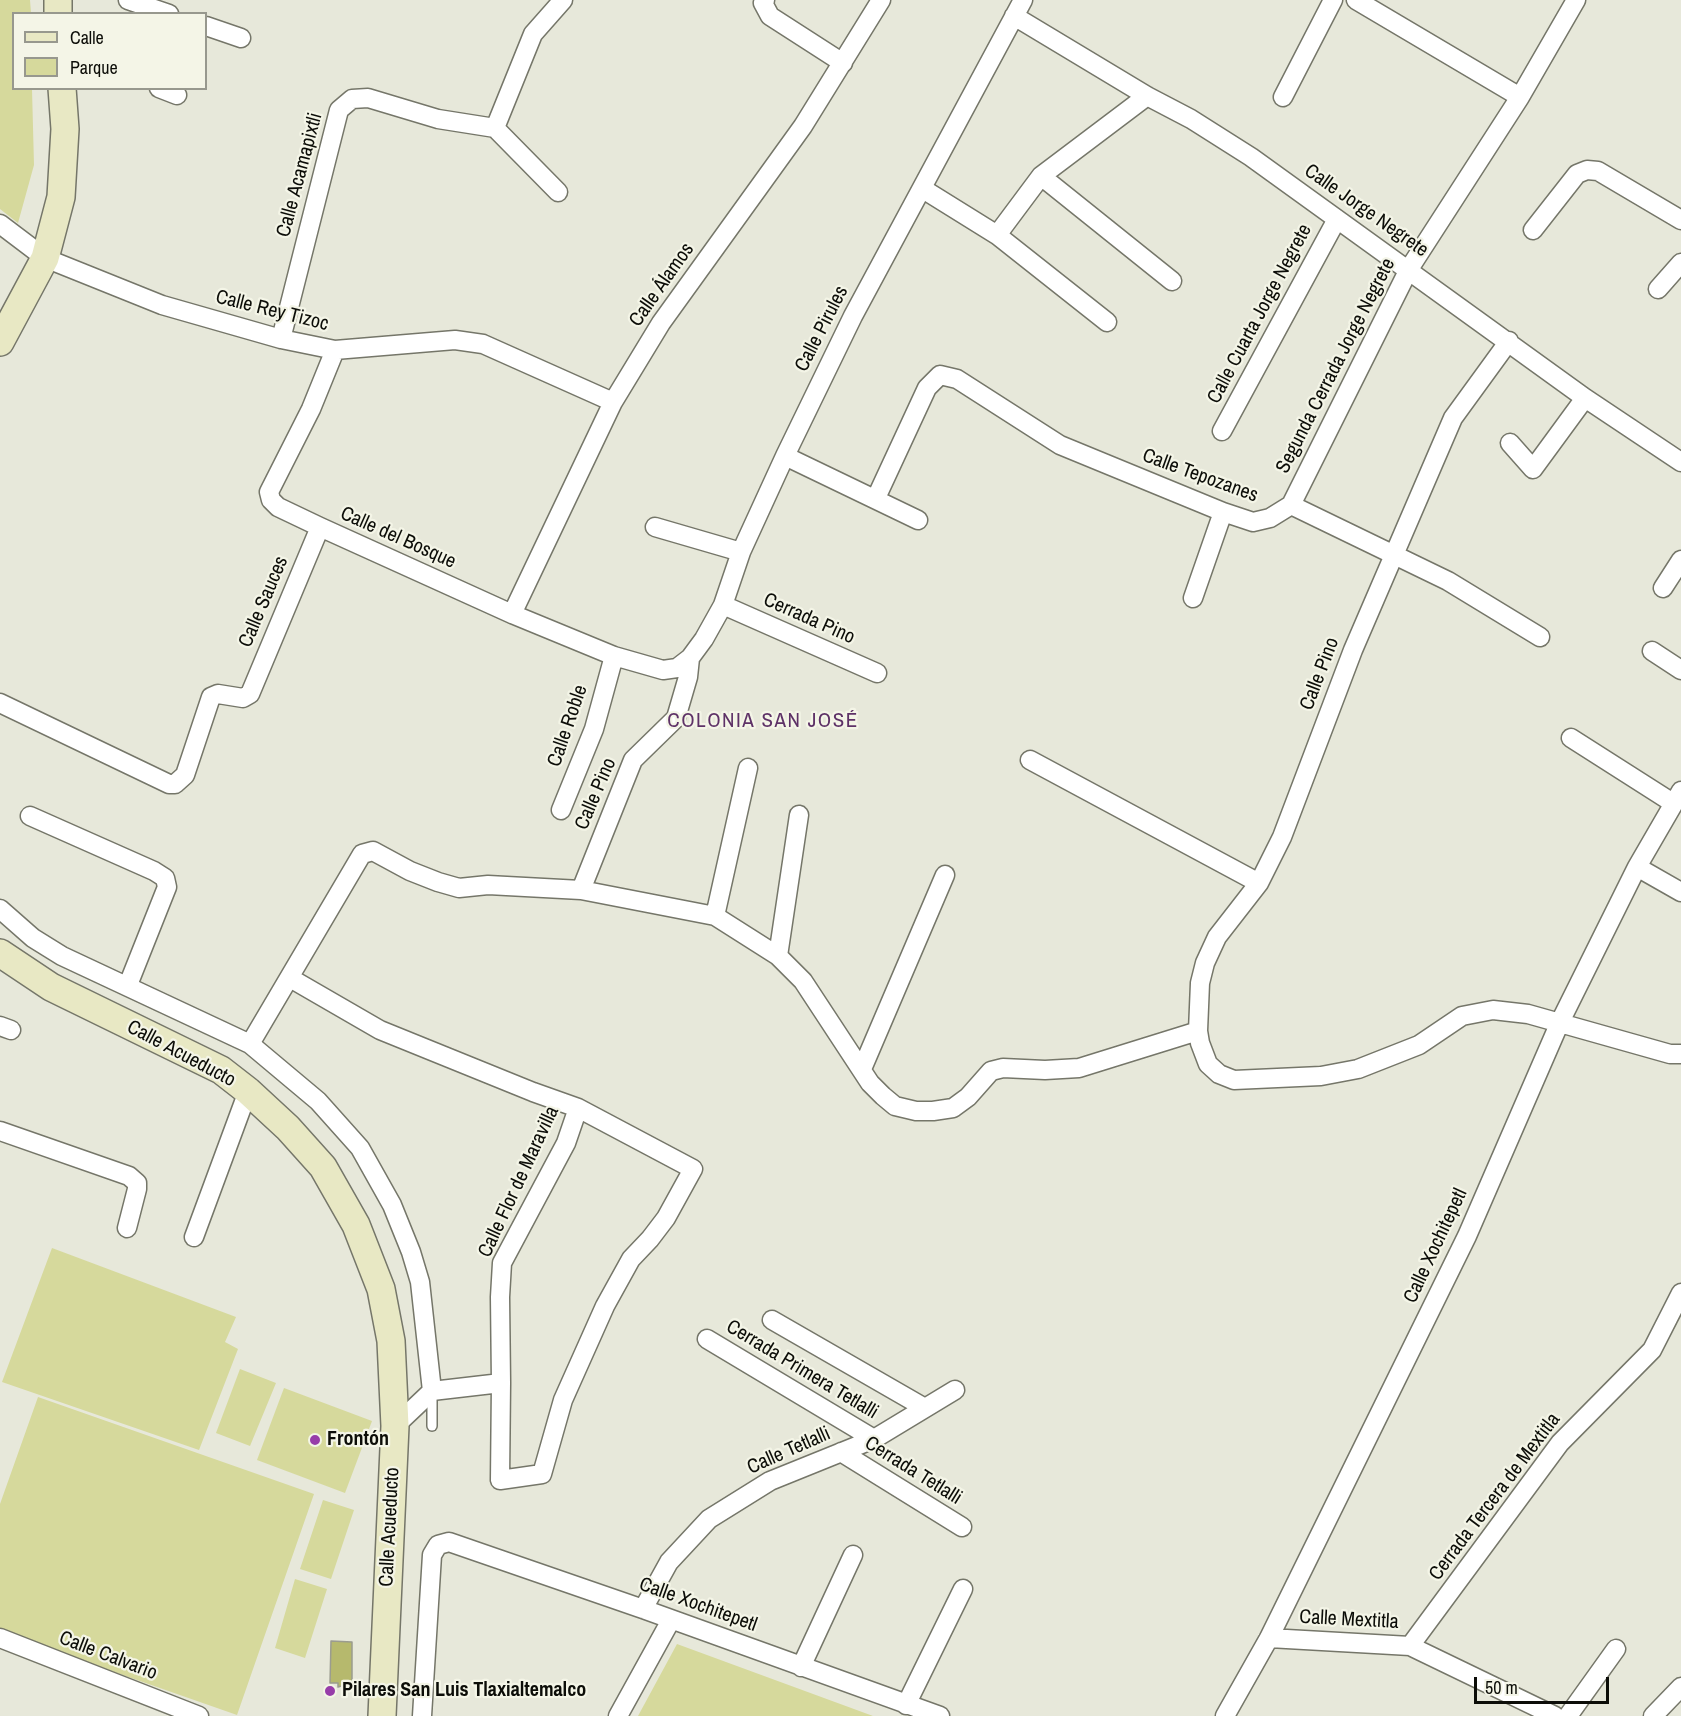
<!DOCTYPE html>
<html>
<head>
<meta charset="utf-8">
<style>
  body { margin:0 }
  #map { position:relative; width:1681px; height:1716px; overflow:hidden; background:#e7e8da; font-family:"Archivo Narrow",sans-serif }
  canvas { display:block }
  .legend { position:absolute; left:12px; top:12px; width:195px; height:78px; box-sizing:border-box; background:#f4f5e7; border:2px solid #97988e; margin:0; padding:8px 10px; list-style:none; font-size:18px; color:#0c0d08 }
  .legend li { display:flex; align-items:center; gap:12px; height:30px }
  .legend b { width:30px; border:2px solid #97988e }
  .scale { position:absolute; left:1474px; top:1677px; width:135px; height:27px; box-sizing:border-box; border:3px solid #0c0d08; border-top:0; padding-left:8px; font-size:18px; line-height:21px; white-space:nowrap; color:#0c0d08; -webkit-text-stroke:4px #f4f5e7; paint-order:stroke }
</style>
</head>
<body>
<div id="map">
<canvas width="1681" height="1716"></canvas>
<ul class="legend">
<li><b style="height:8px;background:#e8e8c4"></b>Calle</li>
<li><b style="height:16px;background:#d6d99c"></b>Parque</li>
</ul>
<div class="scale">50 m</div>
</div>
<script>
const ctx = document.querySelector('canvas').getContext('2d');
ctx.lineJoin = 'round';
function paint(path, color) { ctx.fillStyle = color; ctx.fill(path, 'evenodd'); }
const toPath = rows => new Path2D(rows.map(r => 'M' + r).join(''));
function stroke(path, color, width, dash) { ctx.strokeStyle = color; ctx.lineWidth = width; ctx.lineCap = dash ? 'butt' : 'round'; ctx.setLineDash(dash || []); ctx.stroke(path); }
function drawText(font, color, halo, rows, align = 'center') {
  ctx.font = font + ' "Archivo Narrow",sans-serif'; ctx.lineWidth = 4.5; ctx.setLineDash([]); ctx.textBaseline = 'middle'; ctx.strokeStyle = halo; ctx.fillStyle = color; for (const [text, x, y, turn = 0] of rows) {
    ctx.save(); ctx.translate(x, y); ctx.rotate((+turn || 0) * Math.PI / 180); ctx.textAlign = isNaN(turn) ? turn : align; if (halo) ctx.strokeText(text, 0, 0); ctx.fillText(text, 0, 0); ctx.restore();
  }
}
paint(toPath([
  [0,0,30,0,31,13,14,14,14,88,32,89,34,165,18,223,0,209],
  [52,1248,236,1317,225,1342,238,1349,199,1450,2,1382],
  [240,1369,276,1383,250,1446,216,1433],
  [284,1388,372,1421,345,1493,257,1460],
  [38,1397,314,1494,237,1715,0,1632,0,1504],
  [323,1500,354,1510,331,1579,300,1569],
  [295,1579,327,1589,305,1658,275,1648],
  [677,1644,873,1716,638,1716]
]), '#d6d99c');
const building = toPath([
  [331,1641,352,1642,352,1683,338,1687,338,1683,330,1683,331,1641]
]);
paint(building, '#b6b96d');
stroke(building, '#9b9c8f', 1.5);
const lane = toPath([
  [432,1426,432,1393]
]);
const street = toPath([
  [128,0,169,14],
  [765,0,763,3,770,16,843,63],
  [1356,0,1520,97],
  [1014,16,1147,96,1191,119,1251,157,1585,398,1681,462],
  [206,26,241,38],
  [159,88,177,95],
  [1283,97,1333,0],
  [495,128,533,34,563,0],
  [495,128,558,192],
  [1041,176,1172,281],
  [923,189,997,235,1107,322],
  [0,224,45,258,162,305,281,339,335,350,455,340,483,344,613,402],
  [1533,230,1577,174,1587,170,1598,171,1681,220],
  [997,235,1041,176,1147,96],
  [1658,289,1681,263],
  [281,339,339,110,352,99,368,98,438,119,495,128],
  [1509,341,1453,418,1353,650,1282,837,1259,883,1217,937,1205,963,1200,983,1198,1031,1200,1043,1208,1064,1219,1074,1234,1080,1321,1076,1358,1069,1419,1045,1462,1016,1493,1010,1528,1014,1670,1054,1681,1054],
  [335,350,311,409,269,492,271,500,278,507,320,527,512,614,614,656,663,670,677,668,690,658,704,639,723,605,741,552,785,456,853,316,1023,0],
  [1222,431,1337,219],
  [1510,443,1533,469,1585,398],
  [785,456,918,520],
  [876,498,927,388,940,375,957,379,1060,445,1223,512,1253,522,1270,518,1291,505],
  [1291,505,1409,269,1520,97,1576,0],
  [1291,505,1448,581,1540,637],
  [655,527,741,552],
  [1663,588,1681,560],
  [1193,598,1223,512],
  [723,605,877,673],
  [512,614,613,402,661,323,803,126,881,0],
  [1652,651,1681,670],
  [0,703,169,784,175,784,185,775,211,697,218,694,243,698,250,694,320,527],
  [1571,738,1673,803],
  [1030,760,1259,883],
  [561,810,594,729,614,656],
  [30,816,154,871,165,878,167,887,128,985],
  [1637,867,1681,892],
  [581,890,633,760,676,718,688,677,690,658],
  [0,909,33,938,62,956,250,1044,318,1101,360,1148,392,1205,411,1252,420,1282,432,1391],
  [715,916,748,768],
  [778,956,799,815],
  [290,978,380,1030,533,1092,578,1108,693,1169,666,1218,650,1239,631,1259,605,1306,563,1400,542,1474,500,1480,501,1383],
  [0,1026,11,1030],
  [250,1044,362,854,373,851,410,871,438,882,459,888,488,885,581,890,715,916,778,956,803,981,870,1083,883,1096,895,1106,916,1111,933,1111,953,1108,968,1097,991,1071,1003,1068,1045,1070,1079,1068,1198,1031],
  [862,1069,945,875],
  [0,1131,129,1176,137,1183,137,1189,127,1228],
  [194,1237,248,1091],
  [772,1320,925,1408],
  [707,1339,874,1439],
  [432,1391,501,1383,500,1297,502,1263,566,1143,578,1108],
  [395,1426,432,1391],
  [841,1452,962,1527],
  [643,1609,669,1562,709,1519,770,1481,874,1439,955,1390],
  [0,1638,199,1716],
  [1269,1638,1410,1646,1555,1716],
  [1410,1646,1560,1443,1652,1350,1681,1293],
  [801,1667,853,1555],
  [906,1705,963,1589],
  [422,1716,432,1555,438,1545,449,1542,643,1609,940,1716],
  [618,1716,671,1620],
  [1225,1716,1269,1638,1467,1236,1560,1022,1637,867,1681,791],
  [1568,1716,1616,1649],
  [1653,1716,1681,1687]
]);
const secondary = toPath([
  [58,0,58,14],
  [0,342,45,258,61,197,65,129,62,88],
  [0,953,51,987,221,1070,248,1091,288,1128,323,1167,356,1225,381,1289,391,1341,395,1426,382,1716]
]);
stroke(lane, '#757669', 12);
stroke(street, '#757669', 21);
stroke(secondary, '#757669', 30);
stroke(lane, '#fff', 9);
stroke(street, '#fff', 18);
stroke(secondary, '#e8e8c4', 27);
for (const [x, y, r, color] of [
  [315,1440,6,"#973da9"],
  [330,1691,6,"#973da9"]
]) { const dot = new Path2D(); dot.arc(x, y, r, 0, 2 * Math.PI); ctx.fillStyle = color; ctx.fill(dot); stroke(dot, '#f4f5e7', 2); }
drawText('20px', '#0c0d08', '#f4f5e7', [
  ["Calle Acamapixtli",300,175,-75],
  ["Calle Jorge Negrete",1366,211,35],
  ["Calle Álamos",662,285,-55],
  ["Calle Rey Tizoc",272,311,14],
  ["Calle Cuarta Jorge Negrete",1260,314,-62],
  ["Calle Pirules",822,329,-63],
  ["Segunda Cerrada Jorge Negrete",1336,366,-63],
  ["Calle Tepozanes",1200,476,20],
  ["Calle del Bosque",398,538,24],
  ["Calle Sauces",264,602,-67],
  ["Cerrada Pino",809,619,24],
  ["Calle Pino",1320,674,-69],
  ["Calle Roble",568,726,-71],
  ["Calle Pino",596,794,-67],
  ["Calle Acueducto",181,1054,28],
  ["Calle Flor de Maravilla",519,1182,-65],
  ["Calle Xochitepetl",1436,1246,-65],
  ["Cerrada Primera Tetlalli",802,1370,31],
  ["Calle Tetlalli",789,1451,-24],
  ["Cerrada Tetlalli",913,1471,32],
  ["Cerrada Tercera de Mextitla",1495,1497,-53],
  ["Calle Acueducto",390,1527,-87],
  ["Calle Xochitepetl",698,1605,20],
  ["Calle Mextitla",1349,1620,3],
  ["Calle Calvario",108,1656,21]
]);
drawText('bold 20px', '#0c0d08', '#f4f5e7', [
  ["Frontón",327,1440],
  ["Pilares San Luis Tlaxialtemalco",342,1691]
], 'left');
ctx.letterSpacing = '1.5px';
drawText('21px', '#5e3267', '#f4f5e7', [
  ["COLONIA SAN JOSÉ",763,721]
]);
ctx.letterSpacing = '0px';
</script>
</body>
</html>
